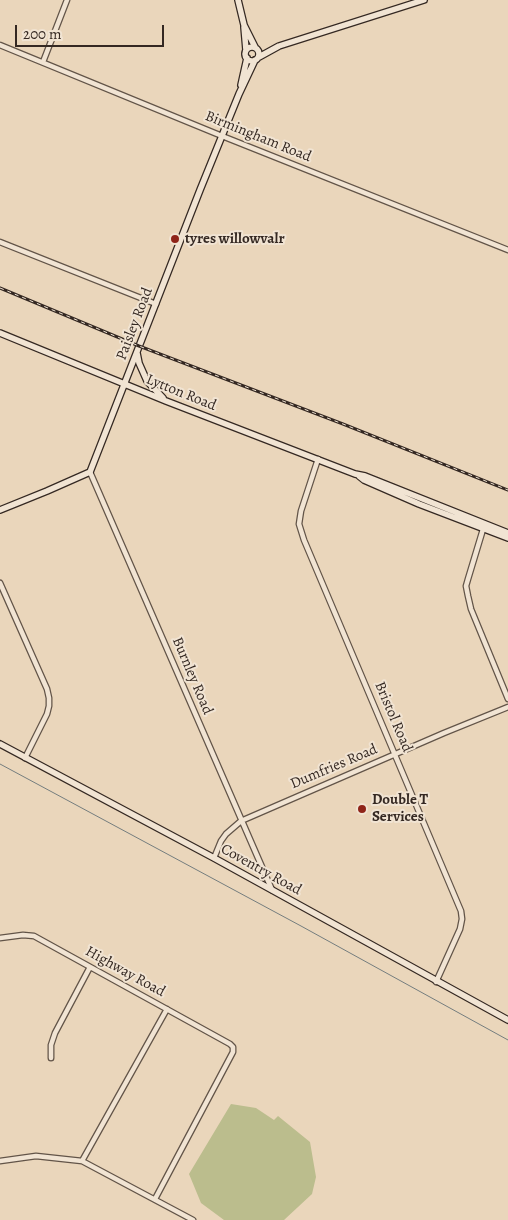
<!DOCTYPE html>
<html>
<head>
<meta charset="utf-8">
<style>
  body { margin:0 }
  #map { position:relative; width:508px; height:1220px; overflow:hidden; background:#ead6bb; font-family:Alegreya,serif }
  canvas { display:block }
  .scale { position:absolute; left:15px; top:25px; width:149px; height:22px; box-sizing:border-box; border:2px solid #342822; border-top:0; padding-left:6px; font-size:15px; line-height:18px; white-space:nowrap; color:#342822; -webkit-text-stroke:4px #f1e4d3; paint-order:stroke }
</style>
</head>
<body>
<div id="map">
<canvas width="508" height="1220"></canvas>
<div class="scale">200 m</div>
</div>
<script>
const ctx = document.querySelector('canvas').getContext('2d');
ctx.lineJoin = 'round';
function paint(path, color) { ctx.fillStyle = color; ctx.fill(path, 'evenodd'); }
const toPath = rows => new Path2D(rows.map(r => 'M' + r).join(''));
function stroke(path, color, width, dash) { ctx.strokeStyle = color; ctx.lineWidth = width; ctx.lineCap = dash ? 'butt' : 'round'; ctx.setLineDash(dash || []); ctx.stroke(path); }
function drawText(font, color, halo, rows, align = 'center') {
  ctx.font = font + ' Alegreya,serif'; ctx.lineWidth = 4; ctx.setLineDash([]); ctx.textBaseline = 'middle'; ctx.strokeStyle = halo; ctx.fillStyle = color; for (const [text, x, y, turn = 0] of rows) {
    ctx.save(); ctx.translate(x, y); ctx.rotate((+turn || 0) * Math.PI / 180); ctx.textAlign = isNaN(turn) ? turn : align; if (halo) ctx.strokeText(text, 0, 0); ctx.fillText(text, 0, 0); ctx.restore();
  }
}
paint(toPath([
  [231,1104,256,1108,274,1120,278,1116,310,1142,316,1177,312,1194,284,1220,224,1220,201,1203,189,1174]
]), '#bbbd8d');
stroke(toPath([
  [0,764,301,926,508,1040]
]), '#747d7e', 1);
const street = toPath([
  [0,45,222,136,508,250],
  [43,62,67,0],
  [0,242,156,304],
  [318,459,301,511,299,524,304,540,461,911,462,919,460,929,436,982],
  [90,472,272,890],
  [484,526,468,579,466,586,468,596,471,609,508,699],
  [0,583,47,689,49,698,49,706,47,714,25,758],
  [214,858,221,841,226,834,241,821,444,733,508,707],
  [0,938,23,935,34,936,230,1044,233,1047,233,1052,155,1199],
  [51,1058,51,1045,55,1033,90,967],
  [0,1161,36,1156,82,1161,193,1220],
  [82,1161,167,1009]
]);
const secondary = toPath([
  [238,0,244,25,255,47],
  [244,27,246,50],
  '245 54a7 7 0 1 1 14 0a7 7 0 1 1-14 0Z',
  [259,57,279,46,424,0],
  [241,85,247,58],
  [0,333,166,401,355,474,365,476,508,533],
  [137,353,139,363,147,381,163,398],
  [359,476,364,480,419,504,508,538],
  [0,510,47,491,90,472,200,190,239,94,255,60],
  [0,744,214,858,508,1020]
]);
stroke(street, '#625448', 7);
stroke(secondary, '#342822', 8);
stroke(street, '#f1e4d3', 4.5);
stroke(secondary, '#f1e4d3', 5.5);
const rail = toPath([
  [0,288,139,346,343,424,508,490]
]);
stroke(rail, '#342822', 3);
stroke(rail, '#f1e4d3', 1, [4]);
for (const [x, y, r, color] of [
  [175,239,5,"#8f2418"],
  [362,809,5,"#8f2418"]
]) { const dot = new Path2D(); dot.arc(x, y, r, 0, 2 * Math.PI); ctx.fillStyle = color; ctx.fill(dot); stroke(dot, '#f1e4d3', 2); }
drawText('15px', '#342822', '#f1e4d3', [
  ["Birmingham Road",258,137,22],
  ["Paisley Road",135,324,-69],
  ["Lytton Road",181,393,22],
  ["Burnley Road",192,676,67],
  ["Bristol Road",393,717,67],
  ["Dumfries Road",334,767,-23],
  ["Coventry Road",261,870,29],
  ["Highway Road",125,972,29]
]);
drawText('bold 15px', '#342822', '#f1e4d3', [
  ["tyres willowvalr",185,239],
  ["Double T",372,800],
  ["Services",372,817]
], 'left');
</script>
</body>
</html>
